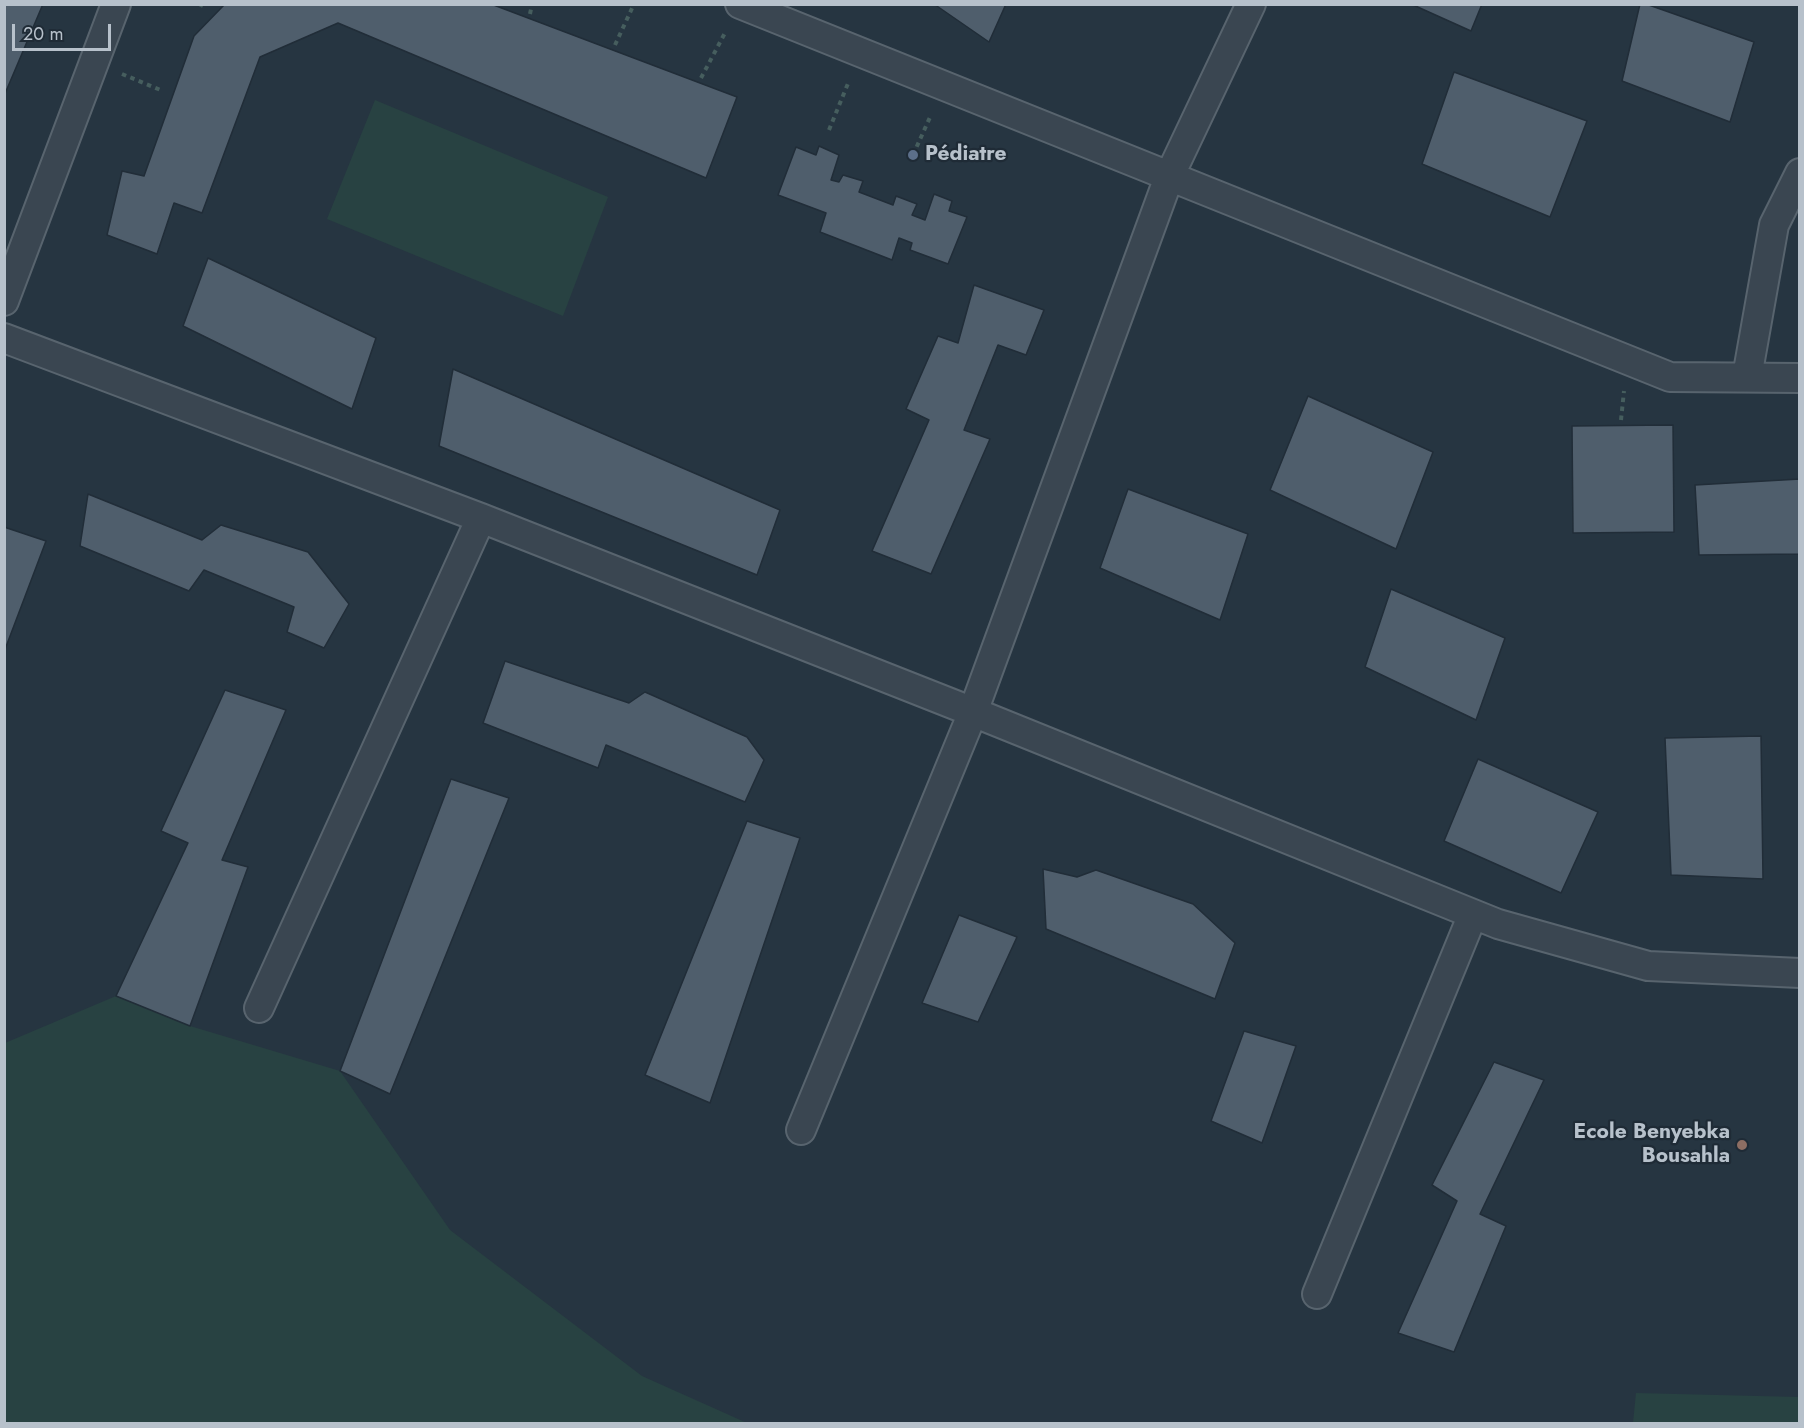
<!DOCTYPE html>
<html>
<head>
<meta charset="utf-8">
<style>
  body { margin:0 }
  #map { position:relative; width:1804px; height:1428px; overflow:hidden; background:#263541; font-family:Jost,sans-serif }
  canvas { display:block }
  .frame { position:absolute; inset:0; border:6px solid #b7c1cb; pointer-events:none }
  .scale { position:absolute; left:12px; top:24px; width:99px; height:27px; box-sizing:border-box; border:3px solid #b7c1cb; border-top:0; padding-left:8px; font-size:18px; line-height:21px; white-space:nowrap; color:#b7c1cb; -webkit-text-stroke:4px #1f2b36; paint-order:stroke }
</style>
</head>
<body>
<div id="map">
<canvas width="1804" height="1428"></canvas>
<div class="frame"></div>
<div class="scale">20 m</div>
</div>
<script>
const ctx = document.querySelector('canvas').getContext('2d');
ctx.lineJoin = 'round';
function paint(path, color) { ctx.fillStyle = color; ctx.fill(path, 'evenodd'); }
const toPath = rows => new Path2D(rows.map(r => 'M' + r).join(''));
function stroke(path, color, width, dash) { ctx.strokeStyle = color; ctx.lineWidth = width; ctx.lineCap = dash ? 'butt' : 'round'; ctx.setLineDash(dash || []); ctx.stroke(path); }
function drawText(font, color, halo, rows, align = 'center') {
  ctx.font = font + ' Jost,sans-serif'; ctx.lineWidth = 4.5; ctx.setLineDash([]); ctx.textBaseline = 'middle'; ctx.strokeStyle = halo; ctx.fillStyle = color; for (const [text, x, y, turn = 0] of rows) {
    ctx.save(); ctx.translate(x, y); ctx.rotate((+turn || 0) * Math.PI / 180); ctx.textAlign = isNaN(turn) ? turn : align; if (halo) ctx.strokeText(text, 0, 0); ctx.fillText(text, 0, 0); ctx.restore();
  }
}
paint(toPath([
  [375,100,608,197,563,316,327,219],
  [116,996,190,1026,340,1071,450,1230,642,1376,747,1423,5,1423,5,1043],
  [1636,1393,1799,1397,1799,1423,1633,1423]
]), '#284242');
const building = toPath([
  [4,4,43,4,4,96,4,4],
  [225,4,491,4,737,97,706,178,338,23,260,57,202,213,174,203,157,254,107,235,122,171,144,176,194,36,225,4],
  [934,4,1006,4,989,42,934,4],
  [1411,4,1482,4,1471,31,1411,4],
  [1640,4,1646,4,1754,42,1730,122,1622,81,1640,4],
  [1454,72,1587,121,1550,217,1422,164,1454,72],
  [819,146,839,155,831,180,839,182,843,175,863,181,859,192,893,205,896,196,917,204,912,215,925,220,934,194,952,201,949,211,967,217,948,264,910,250,912,243,899,238,892,260,820,232,826,213,778,195,796,147,816,155,819,146],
  [208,258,376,338,352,409,183,326,208,258],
  [974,285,1044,310,1026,355,998,345,964,430,990,439,931,574,872,551,929,420,906,409,938,336,958,343,974,285],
  [453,369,780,510,757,575,439,446,453,369],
  [1308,396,1433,452,1396,549,1270,490,1308,396],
  [1673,425,1674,532,1573,533,1572,426,1673,425],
  [1800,479,1800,554,1699,555,1695,485,1800,479],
  [1128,489,1248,534,1220,620,1100,568,1128,489],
  [88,494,202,540,221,525,308,552,349,604,324,648,287,632,294,607,204,570,189,591,80,546,88,494],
  [4,527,46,541,4,652,4,527],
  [1391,589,1505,638,1476,720,1365,667,1391,589],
  [505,661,629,703,645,692,747,737,764,760,745,802,606,745,598,768,483,723,505,661],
  [225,690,286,710,222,860,248,867,190,1026,116,996,188,843,161,831,225,690],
  [1761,736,1763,879,1671,875,1665,738,1761,736],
  [1478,759,1598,812,1561,893,1444,841,1478,759],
  [451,779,509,798,390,1094,340,1071,451,779],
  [747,821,800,838,710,1103,645,1075,747,821],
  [1043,869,1077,877,1096,870,1193,904,1235,943,1215,999,1046,929,1043,869],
  [959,915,1017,937,978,1022,922,1003,959,915],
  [1244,1031,1296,1046,1262,1143,1211,1121,1244,1031],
  [1494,1062,1544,1080,1480,1214,1506,1226,1454,1352,1398,1333,1457,1201,1432,1185,1494,1062]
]);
paint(building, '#4f5e6c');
stroke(building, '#212d38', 1.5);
const minor = toPath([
  [740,4,1670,377,1800,378],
  [4,301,116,4],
  [4,338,481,518,973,712,1498,924,1648,966,1800,973],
  [1747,377,1774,225,1800,173],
  [259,1008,481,518],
  [801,1130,973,712,1169,177,1251,4],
  [1317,1294,1473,914]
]);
stroke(minor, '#58646e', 32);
stroke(toPath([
  [199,4,203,6],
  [530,14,532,4],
  [615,45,634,4],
  [122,74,163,91],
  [701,78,726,31],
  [829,130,849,81],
  [913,155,931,115],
  [1621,420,1624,391]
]), '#465e5e', 4, [4.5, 4.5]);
stroke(minor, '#3a4651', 28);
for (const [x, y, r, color] of [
  [913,155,6,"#5c6f8a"],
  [1742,1145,6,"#8d6e63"]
]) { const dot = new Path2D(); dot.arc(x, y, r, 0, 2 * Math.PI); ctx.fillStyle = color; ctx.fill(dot); stroke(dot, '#1f2b36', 2); }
drawText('bold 21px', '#b7c1cb', '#1f2b36', [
  ["Pédiatre",925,155],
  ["Ecole Benyebka",1730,1133,"right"],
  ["Bousahla",1730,1157,"right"]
], 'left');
</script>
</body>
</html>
